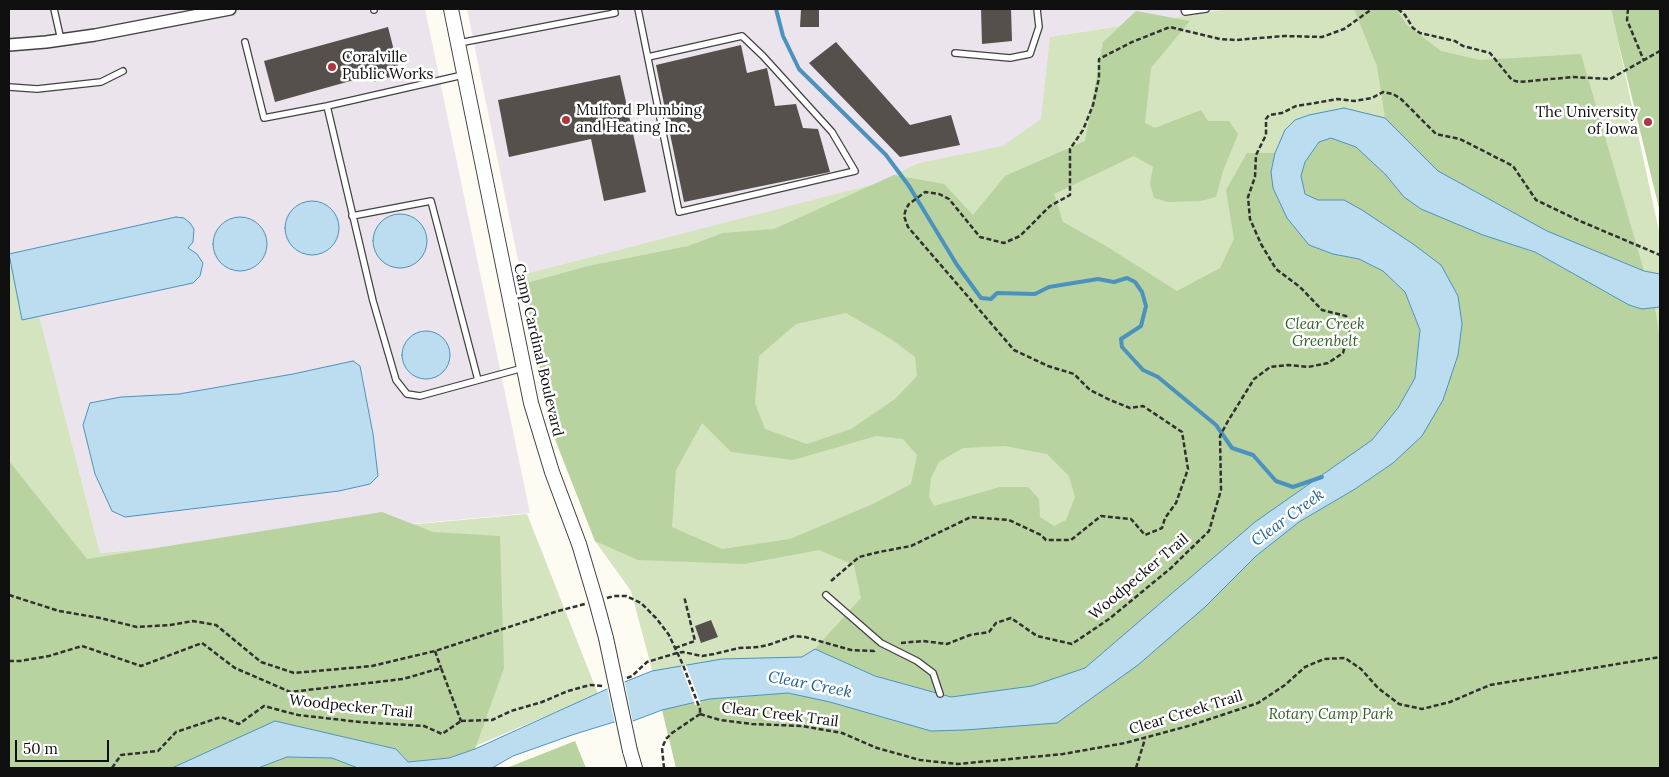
<!DOCTYPE html>
<html>
<head>
<meta charset="utf-8">
<style>
  body { margin:0 }
  #map { position:relative; width:1669px; height:777px; overflow:hidden; background:#fdfbf2; font-family:Lora,serif }
  canvas { display:block }
  .frame { position:absolute; inset:0; border:10px solid #0f0f0f; pointer-events:none }
  .scale { position:absolute; left:15px; top:740px; width:94px; height:22px; box-sizing:border-box; border:2px solid #0f0f0f; border-top:0; padding-left:6px; font-size:15px; line-height:18px; white-space:nowrap; color:#0f0f0f; -webkit-text-stroke:4px #fff; paint-order:stroke }
</style>
</head>
<body>
<div id="map">
<canvas width="1669" height="777"></canvas>
<div class="frame"></div>
<div class="scale">50 m</div>
</div>
<script>
const ctx = document.querySelector('canvas').getContext('2d');
ctx.lineJoin = 'round';
function paint(path, color) { ctx.fillStyle = color; ctx.fill(path, 'evenodd'); }
const toPath = rows => new Path2D(rows.map(r => 'M' + r).join(''));
function stroke(path, color, width, dash) { ctx.strokeStyle = color; ctx.lineWidth = width; ctx.lineCap = dash ? 'butt' : 'round'; ctx.setLineDash(dash || []); ctx.stroke(path); }
function drawText(font, color, halo, rows, align = 'center') {
  ctx.font = font + ' Lora,serif'; ctx.lineWidth = 5; ctx.setLineDash([]); ctx.textBaseline = 'middle'; ctx.strokeStyle = halo; ctx.fillStyle = color; for (const [text, x, y, turn = 0] of rows) {
    ctx.save(); ctx.translate(x, y); ctx.rotate((+turn || 0) * Math.PI / 180); ctx.textAlign = isNaN(turn) ? turn : align; if (halo) ctx.strokeText(text, 0, 0); ctx.fillText(text, 0, 0); ctx.restore();
  }
}
paint(toPath([
  [9,9,425,9,530,513,100,553,26,266,9,267],
  [467,9,1229,9,1050,37,1064,136,521,275]
]), '#ebe4ec');
paint(toPath([
  [1229,9,1611,9,1660,236,1660,701,676,768,674,752,631,591,595,541,553,434,529,325,521,275,902,177,894,175,919,163,1003,146,1041,119,1050,37],
  [26,265,100,553,527,514,598,694,473,747,396,749,286,725,191,752,9,768,9,267]
]), '#d3e4bf');
paint(toPath([
  [1354,9,1396,9,1407,25,1441,51,1480,60,1581,54,1644,271,1547,231,1438,171,1385,118,1377,66],
  [1611,9,1660,9,1660,212,1619,45],
  [1136,11,1190,21,1151,68,1145,123,1155,128,1201,110,1208,121,1229,121,1238,134,1223,171,1216,197,1201,201,1168,202,1154,198,1150,184,1153,167,1134,156,1054,194,1063,222,1106,246,1177,291,1220,268,1234,239,1226,190,1247,153,1275,153,1271,172,1287,218,1309,245,1333,254,1359,259,1383,271,1405,292,1420,330,1415,378,1398,408,1372,440,1255,522,1085,668,1032,686,951,697,875,676,815,649,861,598,854,565,819,550,744,564,638,560,595,541,553,434,529,325,523,284,588,266,688,246,723,233,774,229,894,175,944,184,973,215,1005,176,1085,141,1103,42],
  [846,313,891,339,915,357,917,376,895,399,851,429,807,444,765,429,755,403,759,356,796,324],
  [702,423,731,452,793,460,876,436,903,439,917,455,911,484,873,504,790,539,722,549,672,527,676,470],
  [1005,446,1047,454,1069,476,1075,497,1066,520,1054,526,1040,517,1039,499,1028,487,1000,487,934,506,929,496,931,478,939,462,963,448],
  [1331,138,1356,147,1386,175,1404,197,1483,235,1535,252,1629,305,1642,309,1655,308,1660,339,1660,768,676,768,662,710,709,699,788,693,830,702,931,731,965,730,1008,726,1205,607,1256,556,1299,522,1355,489,1393,463,1422,436,1441,265,1413,244,1344,200,1318,200,1305,194,1300,176,1305,162,1319,142],
  [9,461,87,559,382,512,433,532,500,536,504,668,475,749,449,758,408,762,396,749,275,721,172,768,9,768],
  [575,741,586,768,509,768,509,767],
  [287,757,332,758,358,768,258,768]
]), '#b8d3a0');
const water = toPath([
  [1344,108,1385,118,1438,171,1547,231,1644,271,1660,274,1660,307,1642,309,1629,305,1535,252,1483,235,1421,209,1404,197,1386,175,1356,147,1331,138,1319,142,1305,162,1301,176,1305,194,1318,200,1344,200,1362,210,1413,244,1441,265,1458,296,1462,324,1458,355,1443,400,1422,436,1393,463,1355,489,1299,522,1256,556,1205,607,1138,665,1057,723,965,730,931,731,830,702,788,693,709,699,662,710,633,721,614,722,572,735,513,756,492,768,358,768,332,758,287,757,258,768,172,768,275,721,396,749,408,762,449,758,475,749,607,689,652,671,722,659,802,657,815,649,875,676,951,697,1032,686,1085,668,1255,522,1372,440,1398,408,1415,378,1420,330,1405,292,1383,271,1359,259,1333,254,1309,245,1287,218,1273,188,1271,172,1275,153,1285,130,1295,120,1309,115,1344,108],
  '285 228a27 27 0 1 1 54 0a27 27 0 1 1-54 0Z',
  '373 241a27 27 0 1 1 54 0a27 27 0 1 1-54 0Z',
  [176,217,184,218,190,223,194,229,193,242,188,248,197,254,203,263,200,276,193,283,22,320,9,254,176,217],
  '213 244a27 27 0 1 1 54 0a27 27 0 1 1-54 0Z',
  '402 355a24 24 0 1 1 48 0a24 24 0 1 1-48 0Z',
  [353,361,360,366,373,434,378,476,370,484,339,491,125,517,112,511,95,474,83,425,90,403,121,397,179,394,293,374,353,361]
]);
paint(water, '#bcddef');
stroke(water, '#4b93be', 1);
paint(toPath([
  [686,665,700,701,701,703,695,705,694,702,681,666],
  [624,679,633,723,615,724,607,687]
]), '#fdfbf2');
stroke(toPath([
  [776,9,783,36,799,69,886,155,909,186,957,265,981,298,991,299,997,293,1035,294,1049,287,1098,279,1114,282,1127,278,1135,282,1142,292,1146,306,1141,326,1121,339,1122,347,1143,370,1158,377,1216,425,1232,448,1253,455,1276,481,1293,487,1322,477]
]), '#4b93be', 4);
paint(toPath([
  [801,9,819,9,819,27,800,27],
  [981,9,1011,9,1012,41,982,44],
  [388,27,400,74,374,82,372,75,275,102,264,61],
  [836,42,910,125,951,115,960,145,900,157,809,63],
  [741,45,747,73,767,68,775,106,796,104,803,128,818,129,830,172,684,202,656,65],
  [620,75,646,192,604,201,591,139,509,157,498,100],
  [711,620,718,637,701,643,695,626]
]), '#56504c');
const service = toPath([
  [54,9,61,40],
  [374,9,374,10],
  [638,9,679,212,855,171,832,132,763,56,742,36,648,57],
  [1184,9,1185,12,1206,9],
  [245,42,264,118,327,106],
  [459,43,615,13,614,9],
  [955,53,1010,58,1030,54,1039,27,1037,9],
  [463,75,327,106,373,301,396,380,407,394,420,396,523,368],
  [9,87,37,89,101,82,123,71],
  [352,216,431,201,478,380],
  [826,595,881,643,917,661,933,673,940,694]
]);
const minor = toPath([
  [9,45,46,42,95,35,230,9]
]);
const tertiary = toPath([
  [451,9,531,403,552,472,579,544,596,601,606,638],
  [630,751,635,768]
]);
stroke(service, '#424242', 8);
stroke(minor, '#424242', 14);
stroke(tertiary, '#424242', 16);
stroke(toPath([
  [1398,9,1405,15,1413,28,1420,33,1455,41,1463,46,1490,53,1512,80,1519,82,1573,77,1610,79,1660,51],
  [1628,9,1627,20,1644,61],
  [831,581,859,557,879,552,911,546,971,517,1009,520,1041,535,1046,540,1071,540,1101,516,1131,519,1145,535,1162,528,1165,518,1176,503,1188,469,1182,432,1143,406,1130,408,1110,400,1090,390,1074,374,1048,366,1014,350,908,227,904,216,906,209,909,204,925,192,939,194,949,199,980,237,1004,243,1020,236,1050,206,1070,195,1070,149,1083,130,1093,105,1099,78,1099,59,1132,42,1170,27,1220,39,1236,40,1284,36,1322,37,1344,29,1372,9],
  [9,595,59,611,100,618,137,627,170,625,193,621,216,625,261,662,294,673,372,666,435,651,558,611,585,604],
  [607,598,614,596,626,596,641,603,656,618,669,635,683,665,700,709,700,714],
  [901,643,923,641,947,644,970,635,989,632,996,623,1011,618,1037,636,1072,644,1109,619,1171,568,1209,531,1221,490,1220,436,1228,421,1254,379,1270,367,1288,365,1308,367,1328,363,1343,353,1350,327,1346,316,1322,310,1300,287,1276,269,1261,244,1250,219,1248,197,1255,177,1256,155,1266,135,1266,119,1269,115,1282,113,1296,106,1309,104,1338,99,1354,101,1372,98,1383,92,1393,94,1401,99,1436,134,1460,139,1513,166,1536,200,1580,221,1660,255],
  [675,648,695,641,684,596],
  [435,651,441,668],
  [9,661,20,661,49,656,82,646,141,666,202,643,235,668,290,692,403,679,441,668,461,721],
  [627,678,632,676,647,662,677,653,683,652,702,656,714,654,739,648,759,647,768,645,794,636,805,637,851,650,874,651,876,649],
  [700,714,720,720,752,724,802,726,842,733,877,748,920,760,958,764,1063,754,1125,743,1192,725,1258,703,1285,685,1305,667,1324,659,1345,658,1361,669,1378,688,1399,704,1422,709,1450,702,1490,685,1660,657],
  [461,721,492,720,511,711,542,702,568,691,590,685,603,686],
  [112,768,121,755,158,751,176,732,221,717,239,724,264,706,298,715,360,722,424,726,442,734,461,721],
  [664,768,662,748,666,739,672,733,700,714],
  [1136,768,1145,739]
]), '#313131', 2.5, [5, 2.5]);
stroke(service, '#fff', 5.5);
stroke(minor, '#fff', 11);
stroke(tertiary, '#fff', 14);
const tertiaryBridge = toPath([
  [606,638,630,751]
]);
stroke(tertiaryBridge, '#424242', 16, []);
stroke(tertiaryBridge, '#fff', 14);
for (const [x, y, r, color] of [
  [332,67,5,"#af363f"],
  [566,120,5,"#af363f"],
  [1648,122,5,"#af363f"]
]) { const dot = new Path2D(); dot.arc(x, y, r, 0, 2 * Math.PI); ctx.fillStyle = color; ctx.fill(dot); stroke(dot, '#fff', 2); }
drawText('15px', '#0f0f0f', '#fff', [
  ["Coralville",342,58],
  ["Public Works",342,75],
  ["Mulford Plumbing",576,111],
  ["and Heating Inc.",576,128],
  ["The University",1638,113,"right"],
  ["of Iowa",1638,130,"right"]
], 'left');
drawText('italic 15px', '#335f26', '#fff', [
  ["Clear Creek",1325,325],
  ["Greenbelt",1325,342],
  ["Rotary Camp Park",1331,715]
]);
drawText('15px', '#0f0f0f', '#fff', [
  ["Camp Cardinal Boulevard",538,350,77],
  ["Woodpecker Trail",1139,577,-40],
  ["Woodpecker Trail",351,707,6],
  ["Clear Creek Trail",1186,713,-17],
  ["Clear Creek Trail",780,715,7]
]);
drawText('italic 16px', '#266692', '#fff', [
  ["Clear Creek",1288,518,-36],
  ["Clear Creek",810,685,11]
]);
</script>
</body>
</html>
